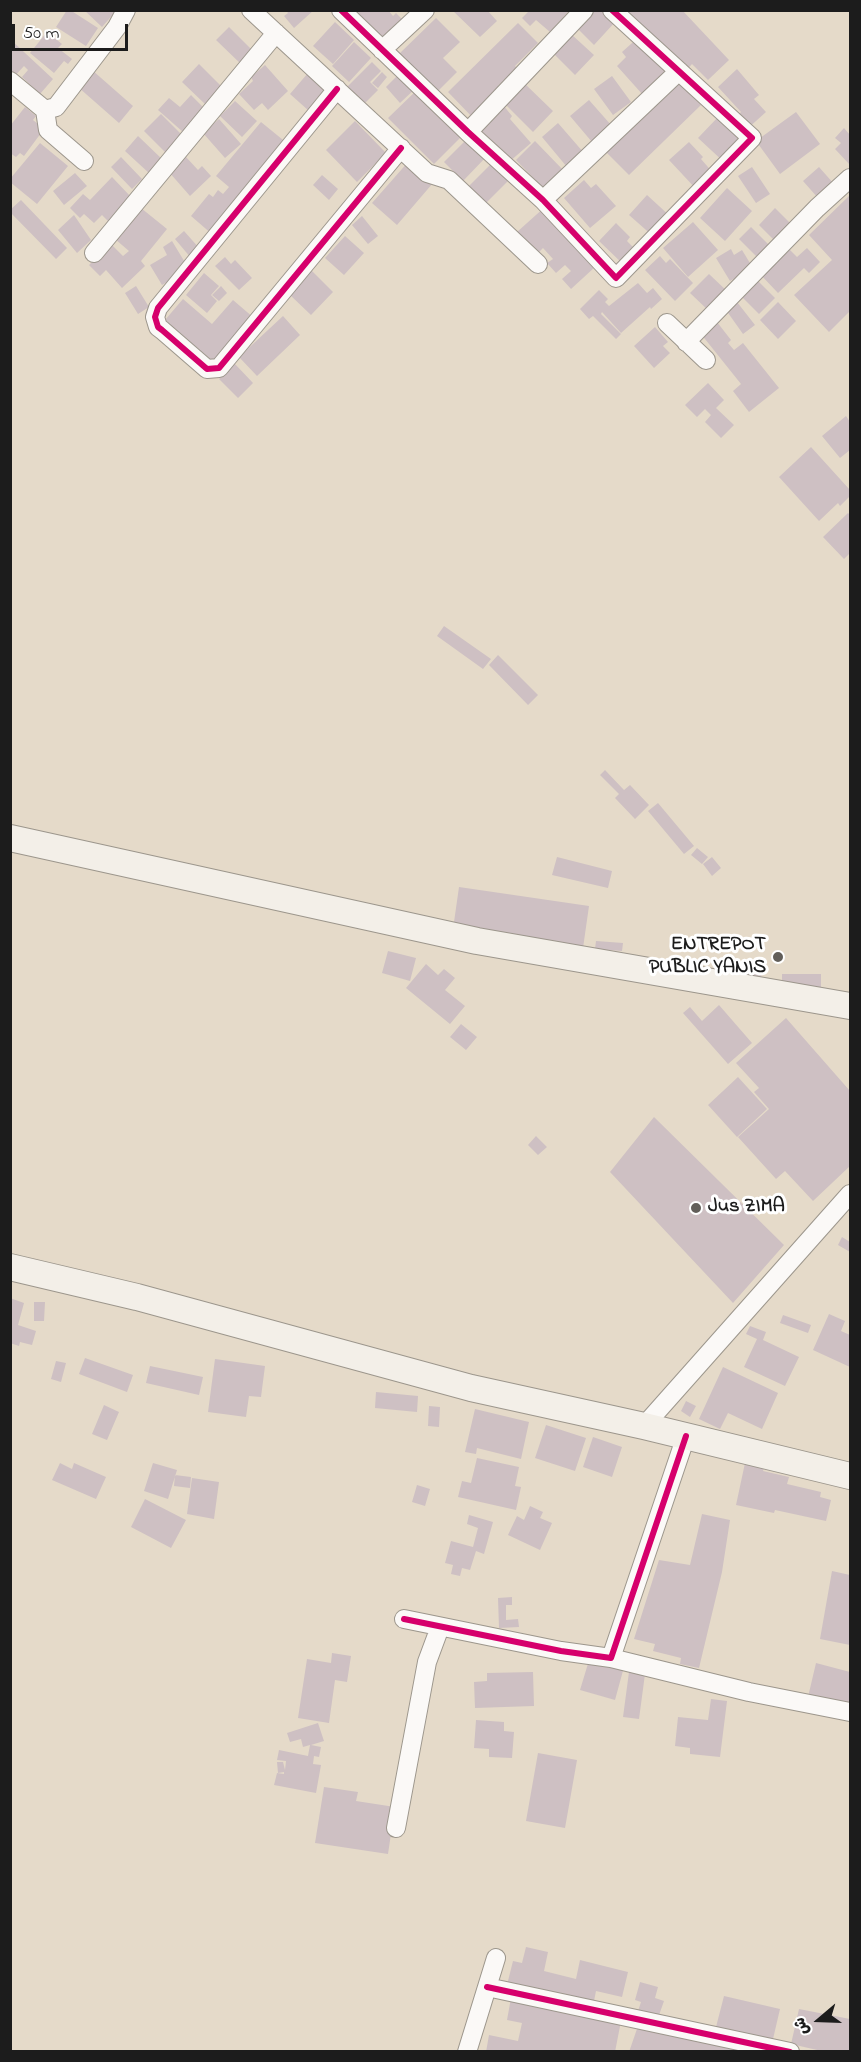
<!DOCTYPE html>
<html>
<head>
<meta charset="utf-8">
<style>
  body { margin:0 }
  #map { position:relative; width:861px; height:2062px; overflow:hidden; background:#e5dac9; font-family:"Indie Flower","Playpen Sans Arabic",sans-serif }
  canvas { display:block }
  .frame { position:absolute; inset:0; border:12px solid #1c1c1c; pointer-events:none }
  .north { position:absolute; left:789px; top:1990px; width:60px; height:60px; -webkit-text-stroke:4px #fff; paint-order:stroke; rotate:251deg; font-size:16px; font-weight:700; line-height:24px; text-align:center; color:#1c1c1c }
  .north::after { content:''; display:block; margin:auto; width:21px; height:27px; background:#1c1c1c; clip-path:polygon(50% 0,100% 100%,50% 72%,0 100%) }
  .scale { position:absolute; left:12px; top:24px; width:116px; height:27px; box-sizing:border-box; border:3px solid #1c1c1c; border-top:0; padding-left:8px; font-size:18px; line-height:21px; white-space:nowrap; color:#1c1c1c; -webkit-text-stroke:4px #fff; paint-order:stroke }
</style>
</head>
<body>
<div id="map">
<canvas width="861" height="2062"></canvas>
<div class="frame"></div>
<div class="north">ش</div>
<div class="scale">50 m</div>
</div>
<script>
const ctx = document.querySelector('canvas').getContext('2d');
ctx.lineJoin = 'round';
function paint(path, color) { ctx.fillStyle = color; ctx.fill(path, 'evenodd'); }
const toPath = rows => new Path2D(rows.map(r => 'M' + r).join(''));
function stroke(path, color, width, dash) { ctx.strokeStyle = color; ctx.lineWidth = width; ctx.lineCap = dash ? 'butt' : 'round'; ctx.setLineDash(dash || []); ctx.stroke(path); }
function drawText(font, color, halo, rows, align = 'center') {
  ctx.font = font + ' "Indie Flower",sans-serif'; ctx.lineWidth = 6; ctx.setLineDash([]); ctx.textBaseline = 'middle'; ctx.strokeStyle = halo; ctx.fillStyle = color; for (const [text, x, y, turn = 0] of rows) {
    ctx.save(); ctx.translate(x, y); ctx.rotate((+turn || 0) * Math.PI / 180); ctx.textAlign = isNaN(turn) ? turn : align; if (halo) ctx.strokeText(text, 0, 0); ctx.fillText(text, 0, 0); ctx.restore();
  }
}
paint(toPath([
  [67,10,70,10,98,28,86,46,56,27],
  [84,10,117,10,102,27],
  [286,10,314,10,294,28,284,16,288,13],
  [354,10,388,10,393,16,396,13,406,23,383,46],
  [452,10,487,10,497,21,480,37],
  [530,10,570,10,550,32,536,20,530,26,522,18],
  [594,10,605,10,616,21,594,45,577,28],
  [625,10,682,10,729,60,708,80,692,64,684,73],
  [436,18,460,42,443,58,457,72,437,92,399,54],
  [335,22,354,40,333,64,313,46],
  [518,23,538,43,515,66,520,72,512,80,508,76,498,86,505,92,476,121,448,92],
  [229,27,255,53,243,66,216,40],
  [47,32,62,44,58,48,72,59,68,64,64,61,54,73,30,53],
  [571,34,594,55,575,75,553,53],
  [641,35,672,70,643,95,617,66,626,57,622,52],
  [10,39,53,79,40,94,22,77,28,70,24,66,12,79,10,78],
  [354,42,371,58,349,82,332,66],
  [372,62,381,71,370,82,378,90,363,105,346,88],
  [199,64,222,87,205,104,182,82],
  [265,65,288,91,268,110,262,103,254,110,239,94,253,81,251,77],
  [737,69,759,95,754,99,766,112,746,130,735,118,741,112,718,87],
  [92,70,133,106,119,123,78,87],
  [402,71,417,87,400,103,386,87],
  [382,72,387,77,378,88,372,83],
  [308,73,328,90,309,111,290,94],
  [612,76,631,102,613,115,594,89],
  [676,80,701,105,629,175,606,152],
  [523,82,553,111,533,132,503,102],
  [418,89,463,135,434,164,388,118],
  [191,95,204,108,183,132,158,110,169,98,180,107],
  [589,100,611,125,592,142,570,116],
  [235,101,257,121,242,137,220,116],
  [503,105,512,116,510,119,531,143,509,162,478,127],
  [25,107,36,116,33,120,44,129,24,156,20,153,16,157,10,153,10,126],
  [796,112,820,144,780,174,756,141],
  [161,114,185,138,168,155,144,131],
  [719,116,746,141,725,163,698,138],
  [219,119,241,144,225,158,203,133],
  [355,121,386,153,357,182,326,150],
  [261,122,288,144,213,235,191,216,209,194,213,197,218,190,223,194,229,187,216,176],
  [558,123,584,153,567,167,542,137],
  [844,128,850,135,850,165,835,149,841,143,835,138],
  [138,136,163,160,150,174,125,151],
  [468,138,487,156,463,181,444,162],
  [535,141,564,171,545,190,516,160],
  [689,142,703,157,701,159,714,174,697,190,669,160],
  [40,143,68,166,37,204,10,182,10,179],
  [121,157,142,179,132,189,111,167],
  [186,157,198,170,202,166,211,176,190,196,169,172],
  [409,161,433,183,397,225,372,203],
  [492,163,509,180,484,205,467,188],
  [752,167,770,194,756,203,738,176],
  [819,167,834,184,818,198,803,181],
  [75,173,87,186,64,205,53,191],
  [322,175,338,189,329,200,313,185],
  [112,177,131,197,108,221,102,215,94,223,84,214,80,218,70,208,83,194,90,200],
  [584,180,591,188,596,184,616,206,590,228,564,198],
  [727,188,752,211,725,241,700,218],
  [647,195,671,217,654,237,629,215],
  [850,195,850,311,829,332,794,295,832,260,809,235],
  [21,200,67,248,56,259,10,212,10,210],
  [546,206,595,267,571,289,562,279,571,271,565,265,556,273,547,263,553,259,543,248,537,254,517,232],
  [141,208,167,229,141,261,145,266,122,288,106,270,100,276,89,265,111,244,123,256,129,251,115,239],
  [775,208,791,224,774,240,759,225],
  [74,215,91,240,77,253,58,230],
  [362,216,378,236,368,244,352,225],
  [693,222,718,250,688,277,663,248],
  [616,223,630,237,627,241,637,251,624,265,599,241],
  [751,227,770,246,758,258,739,239],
  [184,231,200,249,191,258,175,239],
  [345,236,364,253,344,275,325,258],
  [172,241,189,269,162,285,150,265,167,255,163,247],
  [807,248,820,262,809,273,804,268,778,293,759,273,789,249,797,257],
  [731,249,734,255,742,250,753,268,730,281,716,258],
  [660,256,666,263,670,259,693,283,675,301,645,270],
  [225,257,231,264,235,260,252,278,239,290,215,266],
  [311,270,333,292,311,315,289,294],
  [204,273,219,286,211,295,217,301,207,313,186,295],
  [709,274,729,293,710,312,690,293],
  [757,280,775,298,759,314,741,296],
  [638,283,647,293,653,288,662,299,651,309,650,307,621,333,602,312,601,314,621,334,616,339,593,316,589,319,580,309,599,290,608,299,605,302,609,306],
  [136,286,149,307,138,314,125,293],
  [221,286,227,293,219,301,212,295],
  [183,299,212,324,233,300,254,318,215,363,165,320],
  [737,302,755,325,743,334,726,310],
  [778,302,796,321,778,339,760,320],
  [283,316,300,335,257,376,239,357],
  [717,322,731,340,728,343,734,350,743,343,779,388,749,412,733,391,741,384,701,334],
  [655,327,668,342,663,346,670,353,654,368,634,346],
  [235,364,253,383,238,398,219,379],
  [708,383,724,400,716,408,734,425,721,438,705,422,711,415,705,409,697,417,685,405],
  [846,416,850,422,850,450,840,458,822,436],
  [811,447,850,490,850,496,840,506,838,503,819,521,779,477],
  [848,513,850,515,850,553,844,559,823,537],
  [444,626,491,659,483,669,437,636],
  [498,655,538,695,528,705,489,665],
  [605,770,624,790,630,785,649,805,635,819,615,798,619,794,600,775],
  [658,803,694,846,684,854,648,811],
  [697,848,708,857,702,864,691,855],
  [557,857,612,871,608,888,552,875],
  [712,857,721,868,712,876,703,864],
  [459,887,589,906,583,948,453,929],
  [596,941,623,943,622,951,595,949],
  [388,951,416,958,410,981,382,973],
  [741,962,763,966,761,977,739,973],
  [426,964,438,975,444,969,455,978,445,990,465,1006,450,1024,406,988],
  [782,974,821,974,821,989,782,988],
  [719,1005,752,1043,728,1064,683,1013,690,1007,702,1021],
  [786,1018,850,1091,850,1166,813,1201,785,1171,776,1179,738,1137,769,1109,754,1092,759,1088,736,1063],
  [461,1024,477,1037,466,1050,450,1037],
  [738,1077,767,1109,737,1137,708,1105],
  [654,1117,784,1245,733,1303,610,1172],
  [536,1136,547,1147,538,1155,528,1145],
  [842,1237,850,1242,850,1252,838,1245],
  [10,1298,24,1303,18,1325,36,1331,32,1345,20,1342,19,1346,10,1343],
  [34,1302,45,1302,44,1321,34,1321],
  [829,1314,845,1321,841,1331,850,1335,850,1367,813,1350],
  [783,1315,811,1325,808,1333,780,1323],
  [750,1326,766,1332,763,1340,799,1357,785,1386,744,1367,757,1339,746,1334],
  [85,1358,133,1375,127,1392,79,1374],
  [215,1359,265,1366,261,1397,249,1396,246,1417,208,1412],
  [56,1361,66,1363,61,1382,51,1379],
  [150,1366,203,1377,199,1395,146,1383],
  [723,1367,778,1393,762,1429,728,1413,720,1429,699,1419],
  [376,1392,418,1396,417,1412,375,1408],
  [686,1401,696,1406,690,1417,681,1411],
  [104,1405,119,1412,107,1440,92,1434],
  [429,1406,440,1407,439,1427,428,1426],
  [475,1409,529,1422,521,1459,477,1448,476,1454,465,1452],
  [546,1425,586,1438,575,1471,535,1458],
  [593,1437,622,1447,612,1477,583,1467],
  [477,1458,519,1467,515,1486,521,1487,516,1510,458,1497,462,1481,471,1483],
  [60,1463,72,1469,74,1463,106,1477,96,1499,52,1480],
  [153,1463,177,1470,168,1499,144,1491],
  [745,1463,764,1468,763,1471,789,1477,787,1484,821,1492,820,1497,831,1500,826,1521,775,1510,774,1513,736,1505],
  [175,1475,191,1477,190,1488,174,1486],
  [192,1478,219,1482,214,1519,187,1514],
  [417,1485,430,1489,425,1506,412,1502],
  [145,1499,186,1520,171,1548,131,1527],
  [530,1506,543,1512,540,1518,552,1523,540,1550,508,1535,517,1516,524,1520],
  [702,1514,730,1520,722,1572,699,1668,680,1664,681,1658,653,1651,655,1644,634,1639,659,1560,690,1565],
  [469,1515,493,1522,484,1554,476,1551,470,1570,462,1568,460,1576,451,1574,453,1565,445,1563,451,1541,473,1547,478,1528,467,1524],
  [832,1571,850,1575,850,1645,820,1639],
  [512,1597,512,1605,506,1605,506,1620,518,1619,519,1627,499,1628,498,1598],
  [332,1653,351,1656,347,1682,335,1680,329,1723,298,1718,307,1659,331,1663],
  [590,1657,624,1667,615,1700,580,1690],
  [816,1663,850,1672,850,1707,808,1697],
  [533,1672,534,1706,475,1708,474,1682,487,1681,487,1673],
  [629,1672,645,1674,639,1719,623,1717],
  [711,1699,727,1701,720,1757,690,1754,690,1748,675,1746,678,1717,708,1720],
  [476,1720,504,1722,504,1731,514,1732,512,1758,489,1757,489,1749,474,1748],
  [318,1723,324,1741,311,1745,321,1747,319,1757,314,1756,313,1764,321,1765,316,1793,274,1785,277,1773,284,1774,284,1772,278,1773,277,1762,283,1762,285,1770,286,1761,277,1760,279,1750,308,1756,310,1745,303,1747,301,1739,290,1742,287,1733],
  [538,1753,577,1760,565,1828,526,1821],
  [324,1787,358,1792,356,1801,395,1807,388,1854,315,1843],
  [526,1947,548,1952,544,1971,576,1979,580,1960,628,1972,622,1997,596,1991,593,2006,507,1985,513,1961,522,1963],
  [640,1982,658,1987,655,1998,664,2001,658,2018,638,2011,641,2002,635,2000],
  [724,1996,780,2009,773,2039,716,2027],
  [511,1998,621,2021,615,2052,486,2052,489,2035,518,2041,522,2023,507,2020],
  [799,2009,850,2019,850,2052,826,2052,791,2044],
  [638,2026,754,2052,629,2052]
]), '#cec0c3');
const street = toPath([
  [251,10,427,173,449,180,538,264],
  [341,10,468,132,543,200,616,278,752,138,612,10],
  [382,50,425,10],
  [10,81,45,110,56,107,117,27,126,10],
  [337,89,158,308,155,317,158,327,162,330,207,369,219,368,401,148],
  [45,110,48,130,84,161],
  [468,132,584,10],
  [543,200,679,71],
  [94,253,276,33],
  [667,323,706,360],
  [686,342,817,208,850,178],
  [644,1426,850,1194],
  [404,1619,561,1651,611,1658,686,1436],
  [611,1658,749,1692,850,1712],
  [396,1828,427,1662,440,1627],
  [487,1987,790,2052],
  [467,2052,496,1958]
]);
const secondary = toPath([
  [10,838,477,941,850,1006],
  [10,1267,137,1297,471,1388,644,1426,850,1476]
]);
stroke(street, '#9c968c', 20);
stroke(secondary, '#9c968c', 28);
stroke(street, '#fbf9f7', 18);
stroke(secondary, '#f3efe8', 26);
stroke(toPath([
  [341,10,468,132,543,200,616,278,752,138,612,10],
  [337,89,158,308,155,317,158,327,162,330,207,369,219,368,401,148],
  [404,1619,561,1651,611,1658,686,1436],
  [487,1987,790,2052]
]), '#d6006c', 6);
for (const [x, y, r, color] of [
  [778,957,6,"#625e59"],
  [696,1208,6,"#625e59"]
]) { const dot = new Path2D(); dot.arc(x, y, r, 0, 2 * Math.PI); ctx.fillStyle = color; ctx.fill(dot); stroke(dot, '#fff', 2); }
drawText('bold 20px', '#1c1c1c', '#fff', [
  ["ENTREPOT",766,946],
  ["PUBLIC YANIS",766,969],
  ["Jus ZIMA",708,1208,"left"]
], 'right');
</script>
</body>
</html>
